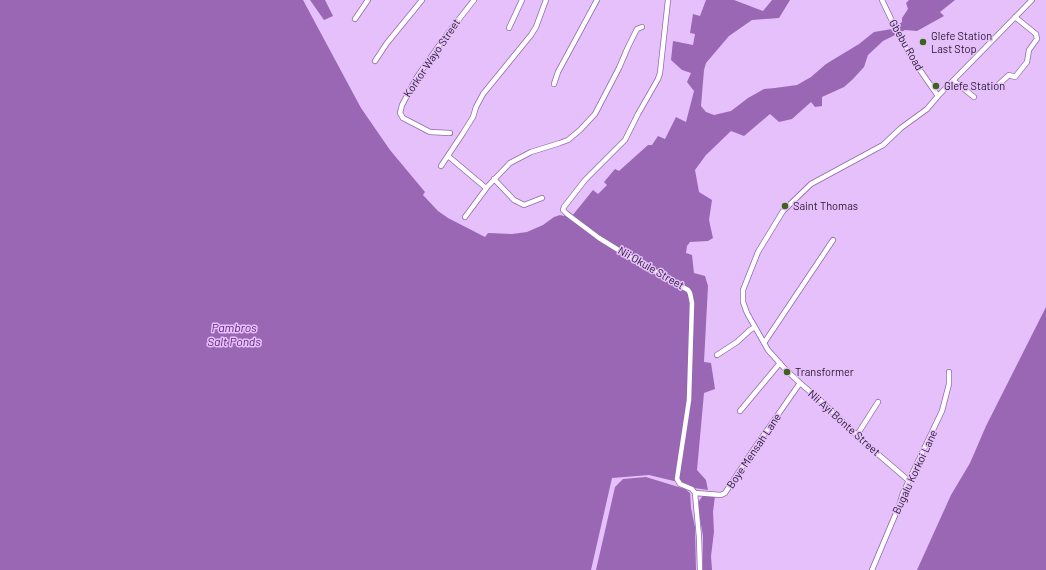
<!DOCTYPE html>
<html>
<head>
<meta charset="utf-8">
<style>
  body { margin:0 }
  canvas { display:block; background:#e5c0fa }
</style>
</head>
<body>
<canvas width="1046" height="570"></canvas>
<script>
const ctx = document.querySelector('canvas').getContext('2d');
ctx.lineJoin = 'round';
function paint(path, color) { ctx.fillStyle = color; ctx.fill(path, 'evenodd'); }
const toPath = rows => new Path2D(rows.map(r => 'M' + r).join(''));
function stroke(path, color, width, dash) { ctx.strokeStyle = color; ctx.lineWidth = width; ctx.lineCap = dash ? 'butt' : 'round'; ctx.setLineDash(dash || []); ctx.stroke(path); }
function drawText(font, color, halo, rows, align = 'center') {
  ctx.font = font + ' Barlow,sans-serif'; ctx.lineWidth = 3; ctx.setLineDash([]); ctx.textBaseline = 'middle'; ctx.strokeStyle = halo; ctx.fillStyle = color; for (const [text, x, y, turn = 0] of rows) {
    ctx.save(); ctx.translate(x, y); ctx.rotate((+turn || 0) * Math.PI / 180); ctx.textAlign = isNaN(turn) ? turn : align; if (halo) ctx.strokeText(text, 0, 0); ctx.fillText(text, 0, 0); ctx.restore();
  }
}
paint(toPath([
  [0,0,303,0,361,108,390,150,425,192,423,195,438,211,448,218,485,237,488,233,512,234,527,232,543,225,554,217,560,215,564,216,567,212,572,216,593,190,598,194,607,185,604,182,615,169,619,171,648,145,652,145,658,136,665,139,676,117,686,122,694,91,687,82,691,73,682,70,671,60,673,41,693,45,695,34,690,33,693,14,700,16,706,0,734,0,763,11,772,0,790,0,779,18,752,20,729,36,706,63,704,70,701,106,706,112,714,115,731,111,748,98,764,89,775,88,797,85,811,77,826,64,859,44,874,32,892,29,902,22,902,18,908,9,906,3,909,0,955,0,940,12,944,16,917,31,905,30,883,41,868,55,864,67,853,79,844,87,822,97,822,106,815,107,811,102,792,119,779,122,770,114,744,136,731,131,706,155,695,170,699,192,712,200,709,220,713,238,708,241,690,242,687,246,686,253,692,255,694,273,705,276,708,286,704,362,711,363,715,389,704,393,697,470,706,480,708,490,694,488,678,482,649,475,612,478,591,570,0,570],
  [310,0,325,0,333,16,324,20],
  [1046,307,1046,570,917,570,951,495,970,463,986,426],
  [646,477,685,489,690,493,691,508,695,527,696,570,596,570,615,487,623,479],
  [704,494,715,496,713,512,714,532,711,556,712,570,703,570,703,536,699,513,699,501]
]), '#9a67b5');
const minor = toPath([
  [668,0,660,73,658,79,638,114,625,140,585,180,564,207,563,210,567,214,599,238,633,259,688,290,690,293,692,303,689,400,677,479,680,484,692,489,695,493,699,537,700,570],
  [882,0,893,23,913,60,938,96],
  [355,19,368,0],
  [509,28,522,0],
  [375,61,387,43,422,0],
  [954,81,974,97],
  [554,84,558,72,597,0],
  [998,85,1009,75,1015,77,1027,62,1029,50,1037,39,1036,34,1015,17],
  [450,133,430,132,403,118,400,113,402,105,417,77,445,37,474,0],
  [448,156,486,188],
  [441,166,463,133,473,117,476,107,483,94,531,35,536,27,546,0],
  [494,179,514,200,524,205,542,198],
  [465,217,488,186,510,163,531,152,560,143,568,140,580,130,595,114,619,68,628,47,637,29,642,27],
  [764,343,833,240],
  [717,355,737,342,750,330,755,327],
  [740,411,780,363],
  [857,435,878,402],
  [908,480,865,443,821,401,800,383,785,369,768,350,747,313,743,302,743,290,758,252,783,211,811,184,883,145,901,128,927,109,938,96,1032,0],
  [695,493,721,495,725,493,754,449,800,383],
  [872,570,899,506,903,493,942,411,949,384,949,372]
]);
stroke(minor, '#9368aa', 6);
stroke(minor, '#fff', 4.5);
for (const [x, y, r, color] of [
  [923,42,4,"#3e631d"],
  [936,86,4,"#3e631d"],
  [785,206,4,"#3e631d"],
  [787,372,4,"#3e631d"]
]) { const dot = new Path2D(); dot.arc(x, y, r, 0, 2 * Math.PI); ctx.fillStyle = color; ctx.fill(dot); stroke(dot, '#e5c0fa', 1.5); }
drawText('11px', '#281631', '#e5c0fa', [
  ["Glefe Station",931,36],
  ["Last Stop",931,49],
  ["Glefe Station",944,86],
  ["Saint Thomas",793,206],
  ["Transformer",795,372]
], 'left');
drawText('11px', '#281631', '#e5c0fa', [
  ["Gbebu Road",906,45,60],
  ["Korkor Wayo Street",432,58,-56],
  ["Nii Okule Street",651,268,30],
  ["Nii Ayi Bonte Street",844,423,42],
  ["Boye Mensah Lane",754,451,-56],
  ["Bugalu Korkoi Lane",915,472,-65]
]);
drawText('italic 12px', '#601d7e', '#e5c0fa', [
  ["Pambros",234,328],
  ["Salt Ponds",234,342]
]);
</script>
</body>
</html>
